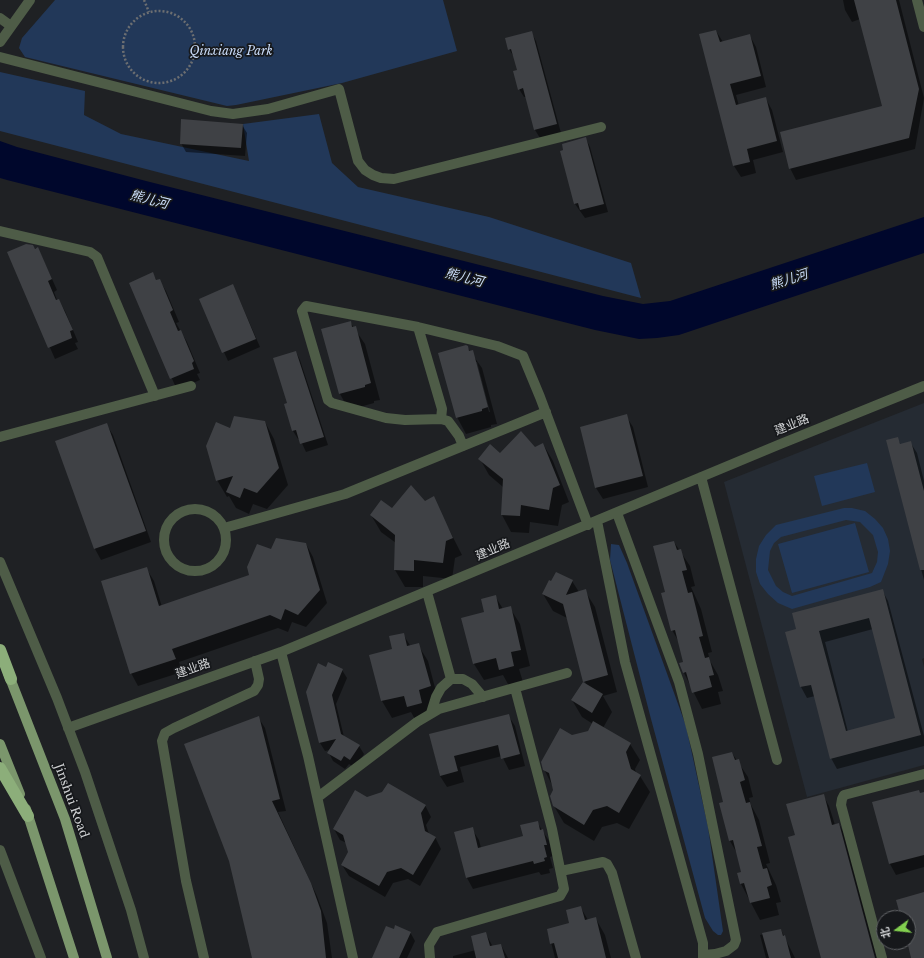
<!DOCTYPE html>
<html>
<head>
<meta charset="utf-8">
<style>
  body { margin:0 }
  #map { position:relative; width:924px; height:958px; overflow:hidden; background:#1f2124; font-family:"Libre Baskerville","Noto Sans SC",serif }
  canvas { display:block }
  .north { position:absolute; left:876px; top:910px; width:40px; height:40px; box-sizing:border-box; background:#16181b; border:1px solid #606265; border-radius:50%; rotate:255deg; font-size:11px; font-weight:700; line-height:16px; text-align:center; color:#d0d2d4 }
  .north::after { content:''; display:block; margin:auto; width:14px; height:18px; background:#82d04f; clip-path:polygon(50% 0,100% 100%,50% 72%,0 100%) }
</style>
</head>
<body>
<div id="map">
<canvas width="924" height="958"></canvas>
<div class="north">北</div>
</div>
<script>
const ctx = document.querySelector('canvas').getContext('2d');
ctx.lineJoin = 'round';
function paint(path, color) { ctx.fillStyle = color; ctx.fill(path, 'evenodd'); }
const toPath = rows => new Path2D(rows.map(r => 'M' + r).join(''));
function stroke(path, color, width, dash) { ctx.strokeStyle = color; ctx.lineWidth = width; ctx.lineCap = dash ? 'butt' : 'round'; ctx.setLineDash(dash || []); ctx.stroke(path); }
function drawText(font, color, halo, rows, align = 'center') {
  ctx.font = font + ' "Libre Baskerville","Noto Sans SC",serif'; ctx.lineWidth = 3.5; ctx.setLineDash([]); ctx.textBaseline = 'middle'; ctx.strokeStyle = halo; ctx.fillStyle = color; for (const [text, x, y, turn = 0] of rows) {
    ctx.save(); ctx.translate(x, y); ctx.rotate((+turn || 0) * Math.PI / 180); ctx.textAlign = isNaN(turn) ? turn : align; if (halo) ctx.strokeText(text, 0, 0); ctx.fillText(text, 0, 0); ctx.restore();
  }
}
paint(toPath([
  [924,403,924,658,922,659,924,667,924,765,807,797,724,482]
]), '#252b33');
paint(toPath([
  [55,0,443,0,457,51,342,83,236,105,227,106,25,57,19,48,22,38],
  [0,72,85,91,84,115,121,134,249,161,243,124,319,114,332,163,358,187,489,217,631,263,641,298,0,131],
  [867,463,875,492,822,506,814,476],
  [844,508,852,508,865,511,875,519,883,528,888,539,890,551,888,564,881,582,870,587,792,609,778,603,768,594,760,584,756,572,756,559,759,546,766,535,776,525],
  [846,520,860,522,873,535,878,552,877,562,872,573,792,596,783,592,776,586,768,570,770,551,774,543,781,537],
  [855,523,869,572,792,593,778,544],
  [611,544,619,545,627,563,686,726,708,827,723,931,721,935,718,935,713,931,705,918,651,719,610,560]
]), '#223859');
paint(toPath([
  [0,141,17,147,146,181,603,296,643,304,670,301,924,217,924,253,679,335,657,338,639,339,595,330,7,180,0,178]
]), '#00072c');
paint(toPath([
  [843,0,899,0,924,98,915,149,796,180,790,168,883,107,860,19,852,22,845,10],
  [716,31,723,42,750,36,756,47,766,87,736,95,739,106,766,99,772,110,783,152,753,160,756,173,741,177,734,166,700,35],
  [531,32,536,41,561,133,540,138,535,130,526,97,524,97,519,89,518,71,514,57,509,49],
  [242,125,247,133,245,156,186,152,181,143],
  [586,139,590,147,608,212,585,218,575,204,561,151],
  [38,248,57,290,54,292,57,300,59,300,65,311,78,342,75,343,78,349,55,359,8,252],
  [153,274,157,281,159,280,166,291,179,322,176,323,187,342,200,373,197,374,200,380,177,390,130,283],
  [237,294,260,347,228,361,200,299],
  [350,322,365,344,380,400,374,401,374,403,349,410,340,394],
  [467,347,482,368,497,424,491,425,491,427,466,434,457,417],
  [475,362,477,362,490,412,489,412],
  [296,352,300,360,328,445,306,452,300,439,298,439,293,431,285,405,288,404],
  [626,416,633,427,648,487,603,499,596,488],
  [265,422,274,439,288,485,267,509,253,504,249,514,236,508,229,496,227,497,217,480,230,429],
  [106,424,113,435,151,542,101,560,95,549,56,442],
  [897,438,901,445,910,442,917,453,924,481,924,580,887,441],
  [543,444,553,461,569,502,562,505,558,526,530,522,529,533,511,532,502,515,503,487,489,475,480,459,534,448],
  [433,498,462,555,455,558,452,579,423,576,423,587,405,587,395,570,396,543,381,532,371,515,425,502],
  [674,542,690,566,695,586,691,587,701,609,712,652,708,653,710,661,718,675,723,691,718,692,721,704,702,709,684,673,685,662,680,644,672,630,667,592],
  [306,544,313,557,327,603,306,627,292,622,288,632,278,628,179,662,182,672,138,686,131,673,146,568,154,581,162,607,250,575,271,551],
  [572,581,579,592,585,591,595,607,617,692,603,696,612,712,603,728,630,744,640,760,635,769,636,773,640,776,650,792,629,829,617,823,602,827,594,841,564,823,554,806,555,791,544,769,572,736,588,732,593,724,582,717,572,700,586,685,567,618,553,611,543,594],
  [882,590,888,601,924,736,924,746,837,769,831,758,815,696,807,698,801,687,787,632,797,630],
  [873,629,896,719,848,732,825,642],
  [495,596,503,609,510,608,520,624,530,666,519,669,523,682,509,686,503,675,484,680,474,664,485,613],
  [403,634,411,647,418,645,428,661,439,703,428,706,431,719,417,723,411,712,392,718,382,701,370,656,393,650],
  [326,668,342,670,347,678,336,704,344,737,359,746,364,754,355,768,349,764,345,769,333,761,329,753,330,750,325,751,320,743,307,692],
  [508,715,515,726,525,766,509,770,502,756,460,767,464,782,447,787,440,776,430,735],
  [258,717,265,728,286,811,278,812,317,896,327,923,332,958,253,958],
  [732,753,748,777,753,797,749,798,751,805,759,820,770,863,766,864,776,885,781,902,776,903,779,915,760,920,741,884,743,873,738,855,730,841,720,804,725,803],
  [924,793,924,867,896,875,890,864,920,794],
  [823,795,829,806,835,825,839,824,845,835,879,958,822,958,796,835],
  [367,798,425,805,431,817,426,825,429,834,435,837,441,849,420,886,408,879,393,883,385,897,349,876,342,865,349,852,347,843,340,840,334,829],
  [537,822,549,841,553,856,550,857,553,868,549,869,550,873,541,875,539,872,473,889,467,878,472,829,479,840,481,848,524,837],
  [581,908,588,920,596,919,605,935,611,958,555,958,548,930,570,924],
  [781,930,795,958,766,958,760,935],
  [394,931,410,932,415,941,407,958,376,958],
  [486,934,493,947,501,945,508,958,453,958,453,956,476,950]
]), '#0007');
paint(toPath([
  [854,0,896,0,919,89,909,138,789,169,780,132,882,106],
  [716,30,720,42,750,34,761,76,730,84,736,105,766,97,777,141,747,149,750,162,733,166,699,34],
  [532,31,557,124,534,130,523,88,518,90,513,71,517,70,511,49,508,50,505,38],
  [181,119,243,124,241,148,180,144],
  [586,137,604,204,580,210,578,203,574,204,560,151,563,150,562,144],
  [26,244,33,245,35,249,38,247,52,279,48,281,56,300,59,299,73,330,70,331,72,338,48,348,7,252],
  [153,272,156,280,160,279,173,310,170,312,178,331,181,330,194,361,192,363,194,369,170,379,129,283],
  [233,284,256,339,222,353,199,299],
  [351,321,352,327,356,326,371,383,365,385,365,387,339,394,321,329],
  [466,345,468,346,469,351,473,350,488,407,482,409,482,411,456,418,438,353],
  [296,351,324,437,300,444,296,430,292,431,284,404,287,403,273,358],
  [627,414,643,476,595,488,580,427],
  [234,416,265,421,279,468,257,493,244,488,240,498,226,492,233,476,216,481,206,446,216,422,230,428],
  [107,423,146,531,94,549,55,441],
  [521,431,535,447,543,443,560,485,553,488,549,510,521,505,520,516,501,515,503,479,478,459,490,444,500,453],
  [898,437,900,444,911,441,924,491,924,570,920,570,886,440],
  [411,485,425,501,434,496,453,538,446,541,443,563,414,560,414,571,394,570,395,535,370,515,381,500,392,508],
  [276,538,306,543,320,590,298,615,285,609,281,620,270,615,172,649,176,659,130,674,101,581,147,567,159,606,249,575,247,567,257,544,271,549],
  [674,541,677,550,681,549,687,570,682,571,688,593,692,592,703,636,699,637,705,658,709,657,714,675,709,676,712,687,692,693,686,672,683,673,679,663,683,662,675,630,671,631,661,593,665,592,653,546],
  [556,572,573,580,566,595,586,589,608,675,583,682,563,604,542,594,549,580,551,581],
  [883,589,921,735,830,759,811,685,800,687,785,632,796,629,792,613],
  [869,618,895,718,846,731,819,631],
  [496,595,499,609,511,606,521,650,511,652,514,666,499,670,496,658,473,664,461,618,484,612,481,599],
  [404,633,407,646,419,643,431,686,419,690,422,703,407,707,404,696,381,701,369,655,392,649,389,636],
  [328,662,343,669,332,695,341,734,360,745,350,760,344,756,341,761,327,753,336,739,319,743,306,692,318,663,326,667],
  [583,682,603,694,592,713,571,700],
  [509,714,520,754,501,759,498,745,454,756,458,771,440,776,429,734],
  [259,716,280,799,272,801,311,883,321,911,326,958,252,958,229,861,184,744],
  [593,721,631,743,626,752,631,769,641,775,619,813,607,806,593,810,584,825,553,806,550,796,553,790,549,773,543,770,541,762,560,728,572,735,588,731],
  [732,752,735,760,739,759,745,780,740,782,746,803,750,802,762,846,757,847,763,869,767,868,772,885,767,887,770,898,750,903,744,883,740,884,737,873,741,872,733,840,729,841,719,803,723,802,712,757],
  [388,783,426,805,421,813,425,831,436,837,413,875,401,868,387,872,379,886,341,865,348,852,343,835,333,829,355,790,367,797,382,792],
  [919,790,920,793,924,792,924,855,889,864,872,802],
  [824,794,832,825,839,823,875,958,821,958,788,837,795,835,786,804],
  [538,821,540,830,543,829,547,845,544,845,547,857,544,858,545,861,534,864,533,861,466,878,454,832,473,827,478,848,523,836,520,825],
  [924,892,924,958,911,958,908,945,908,918,901,918,896,900],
  [581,906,585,920,596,917,606,958,558,958,554,943,550,944,547,929,569,923,566,910],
  [395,925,411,932,399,958,372,958,386,926,394,929],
  [781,929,783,936,785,935,791,958,769,958,762,933],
  [486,932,490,946,501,944,505,958,476,958,471,936]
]), '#3f4145');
stroke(toPath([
  [144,0,149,12],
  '123 47a36 36 0 1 1 72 0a36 36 0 1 1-72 0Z'
]), '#6c6e71', 2.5, [2, 2]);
stroke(toPath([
  [917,0,924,27],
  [0,18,11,26],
  [0,42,30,0],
  [0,57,211,111,233,114,268,109,339,89,358,161,365,170,373,175,381,178,394,179,601,127],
  [0,231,90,252,97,257,155,396],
  [418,327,442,409,441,419],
  [0,437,191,386],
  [463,446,459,436,448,421,441,419,405,420,386,418,332,403,328,400,302,311,306,306,418,327,497,346,523,356,540,397,588,525],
  [701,477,777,760],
  '164 540a31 31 0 1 1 62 0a31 31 0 1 1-62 0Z',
  [617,513,679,682,698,754,736,940,734,945,726,951,715,954,704,955],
  [597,521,625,662,703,943,703,958],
  [224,528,345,494,546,412],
  [0,562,57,698,85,772,131,910,144,958],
  [427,592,451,679],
  [281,652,308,756,353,958],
  [431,713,436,697,441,688,451,679,463,679,472,684,483,697],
  [68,728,281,652,778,445,924,386],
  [318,797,417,722,439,709,567,673],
  [0,850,41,958],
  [561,871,603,862,607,864,612,873,636,958],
  [204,958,186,881,162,741,165,733,174,728,254,691,258,685,259,679,255,661],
  [430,958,429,945,437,932,560,896,564,889,552,829,515,688],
  [882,958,841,805,842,799,844,795,924,774]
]), '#4e5c47', 10);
stroke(toPath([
  [8,673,65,819,107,958],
  [0,744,20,794],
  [26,809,74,958]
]), '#7b966c', 10);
stroke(toPath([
  [0,650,11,679],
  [0,768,28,816]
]), '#8cae7a', 12);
drawText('italic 12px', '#c8daf7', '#16181b', [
  ["Qinxiang Park",231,52]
]);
drawText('12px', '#d0d2d4', '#16181b', [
  ["建业路",792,425,-22],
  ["建业路",493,550,-23],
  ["建业路",193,669,-20],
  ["Jinshui Road",71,801,70]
]);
drawText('italic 13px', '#ccdffb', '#16181b', [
  ["熊儿河",149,200,14],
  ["熊儿河",464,278,14],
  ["熊儿河",789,280,-18]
]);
</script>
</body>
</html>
